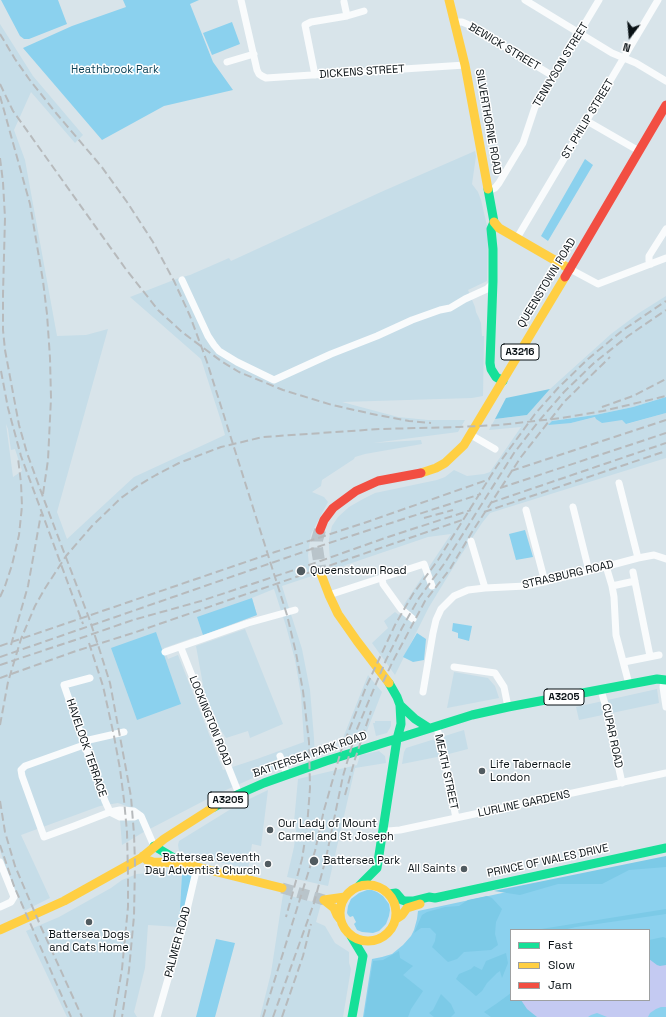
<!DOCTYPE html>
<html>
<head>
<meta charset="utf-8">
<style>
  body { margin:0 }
  #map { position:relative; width:666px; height:1017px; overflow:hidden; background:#d8e4ea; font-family:"Space Grotesk",sans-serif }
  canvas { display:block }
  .legend { position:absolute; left:510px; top:929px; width:140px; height:72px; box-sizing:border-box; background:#fff; border:1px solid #9da0a1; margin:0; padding:5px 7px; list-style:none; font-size:12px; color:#091115 }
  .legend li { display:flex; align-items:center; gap:8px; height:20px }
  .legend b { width:20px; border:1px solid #9da0a1 }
  .north { position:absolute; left:610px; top:16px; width:40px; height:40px; -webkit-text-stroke:3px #fff; paint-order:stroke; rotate:196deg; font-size:11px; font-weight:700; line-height:16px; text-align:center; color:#091115 }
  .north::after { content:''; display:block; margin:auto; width:14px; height:18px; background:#091115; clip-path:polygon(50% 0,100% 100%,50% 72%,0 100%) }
</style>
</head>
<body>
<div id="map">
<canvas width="666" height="1017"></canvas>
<ul class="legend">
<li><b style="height:5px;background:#16e098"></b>Fast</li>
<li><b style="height:5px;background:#ffcf43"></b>Slow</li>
<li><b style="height:5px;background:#f24e42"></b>Jam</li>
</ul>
<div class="north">N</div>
</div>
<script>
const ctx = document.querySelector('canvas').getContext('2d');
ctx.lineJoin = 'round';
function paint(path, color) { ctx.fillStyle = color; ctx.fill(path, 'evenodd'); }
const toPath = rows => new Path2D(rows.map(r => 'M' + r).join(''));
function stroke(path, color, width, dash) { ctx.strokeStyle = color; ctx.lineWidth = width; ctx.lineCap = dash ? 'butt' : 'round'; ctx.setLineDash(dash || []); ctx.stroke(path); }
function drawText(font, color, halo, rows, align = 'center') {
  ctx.font = font + ' "Space Grotesk",sans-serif'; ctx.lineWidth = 3; ctx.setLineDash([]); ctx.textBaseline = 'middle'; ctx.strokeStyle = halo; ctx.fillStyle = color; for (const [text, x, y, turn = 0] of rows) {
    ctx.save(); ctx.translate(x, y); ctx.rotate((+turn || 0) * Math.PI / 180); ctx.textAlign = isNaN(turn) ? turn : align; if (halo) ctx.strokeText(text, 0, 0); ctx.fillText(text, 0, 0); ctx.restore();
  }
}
paint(toPath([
  [0,24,33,76,83,135,75,143,31,92,14,130,25,160,57,336,86,335,108,329,57,512,67,539,134,477,225,435,222,424,201,359,130,297,179,278,190,275,229,258,231,261,381,192,475,151,476,156,472,184,478,192,481,200,488,230,487,281,468,290,475,307,476,312,478,316,481,323,482,336,484,336,483,396,472,398,342,402,398,417,428,420,465,420,458,432,373,443,421,440,422,444,365,454,355,457,354,459,322,480,321,486,312,492,324,497,328,502,311,534,308,555,309,565,312,576,282,586,302,649,310,690,314,738,315,757,305,759,271,770,217,794,142,833,122,845,120,820,135,809,118,803,100,806,21,835,50,898,24,911,4,863,0,850],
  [6,424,8,429,11,450,15,449,22,471,13,477],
  [274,589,286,626,295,660,301,695,304,742,257,759,223,770,178,655,168,659,164,648,195,637,196,638,257,615,252,598],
  [666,296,666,397,633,407,595,415,552,421,571,423,596,417,616,420,622,420,627,424,666,413,666,458,490,513,482,523,459,558,429,607,395,675,372,643,388,628,384,621,395,612,399,615,405,603,451,534,428,537,331,570,329,548,329,539,332,526,338,517,349,507,363,499,375,493,437,480,445,477,454,470,467,476,484,474,490,472,521,427,489,430,495,419,527,415,550,389,611,334,639,313],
  [245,629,283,724,250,738,248,731,226,738,218,726,205,696,196,646],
  [454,672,488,678,495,686,499,698,447,708],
  [368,675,382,692,363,741,339,748],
  [657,689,659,703,579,720,576,707],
  [375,721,391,721,391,726,387,733,376,736,373,723,375,723],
  [464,730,468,749,437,757,402,764,404,752,406,748],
  [379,751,385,756,386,763,355,768,328,886,287,877,294,847,297,823,294,822,298,779,357,765,360,755],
  [268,790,261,846,252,844,248,869,182,853,179,851,178,845,179,841,239,804],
  [175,871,182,873,179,927,148,925,145,968,134,1012,137,1017,67,1017,26,931,59,917,111,888,122,880,137,874],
  [283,894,321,904,316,922,325,926,335,943,349,952,349,963,351,969,343,1017,260,1017,271,973]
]), '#c6dde8');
paint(toPath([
  [1,0,58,0,67,24,29,39,24,39,20,36],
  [123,0,199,0,190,4,213,62,233,90,164,106,102,140,23,48,72,26,126,7],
  [232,22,240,44,212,55,203,33],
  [585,159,593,165,548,241,541,236],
  [666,397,666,413,626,424,622,420,602,423,596,419,595,417,571,423,548,425,552,421,595,415,633,407],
  [525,530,533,557,516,560,509,534],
  [252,598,257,615,203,635,197,617],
  [453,623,472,626,469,641,458,638,458,633,452,631],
  [156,632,181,704,137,720,111,648],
  [417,633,426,639,424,660,413,662,403,657],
  [666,858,666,1017,363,1017,372,959,382,957,392,954,403,945,411,936,414,930,417,919,418,911],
  [511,930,649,930,649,1000,511,1000],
  [182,873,194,876,182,928,179,927],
  [367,890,372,890,377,892,383,896,389,904,390,910,389,916,386,924,379,931,373,933,362,932,357,930,354,924,356,922,353,916,350,917,348,915,347,913,348,906,351,899,359,893],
  [216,939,235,943,215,1017,196,1017]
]), '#8bd1ee');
paint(toPath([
  [550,389,527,415,495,419,506,398],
  [666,856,666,867,629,870,602,884,558,884,520,895,494,891],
  [487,896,492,898,502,909,496,922,495,934,498,945,491,950,464,952,457,959,448,962,432,947,435,941,436,934,430,928,421,928,414,933,422,915,427,912,445,907,459,906,468,900],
  [666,909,666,914,576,927,563,930,535,930],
  [663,937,666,938,666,970,649,963,649,940],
  [399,951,400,958,413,966,403,975,423,991,411,1009,408,1017,364,1017,373,961,383,960],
  [506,953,508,963,502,978,500,971,497,973,487,983,482,991,476,996,456,979,459,974,471,969,474,966,482,970,486,961],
  [511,993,511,1000,524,1000,543,1017,491,1017,484,1012,496,1004],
  [441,994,451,1004,455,1013,451,1017,434,1017,429,1013,433,1010]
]), '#7ccae7');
paint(toPath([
  [649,959,657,965,660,966,666,965,666,1007,661,1007,656,1009,650,1013,648,1017,607,1017,597,1013,591,1015,588,1017,537,1017,527,1009,521,1000,649,1000]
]), '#c4caf2');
stroke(toPath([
  [282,888,324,900]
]), '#b9c4ca', 11, [11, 5.5]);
stroke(toPath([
  [320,530,317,540,317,548,321,574]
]), '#b9c4ca', 12, [12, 6]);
stroke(toPath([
  [241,0,257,70,259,74,262,76,266,78,465,65],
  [525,0,612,53,636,63,666,81],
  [344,2,347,16],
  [454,22,462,22,467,24,553,76],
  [227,62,254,54],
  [315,75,305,25,311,22,347,16,364,11],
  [587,121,639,151],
  [488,191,495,188,499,183,523,143,535,107,599,0],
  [517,238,658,0],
  [651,264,649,261,649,256,666,229],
  [570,269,598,284,666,258],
  [182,280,208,336,214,345,219,351,237,362,274,380,331,354,377,336,412,320,440,310,450,308,465,299,487,289,492,284],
  [471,435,495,449],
  [619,483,638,558],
  [573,507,589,571],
  [526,510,545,582],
  [471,541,485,588],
  [606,566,612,586,614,597,616,635,629,684],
  [633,572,650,656],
  [382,578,383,584,401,609,413,619],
  [612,586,635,581],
  [329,595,424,564,432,586],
  [181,648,239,794],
  [165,652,248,623,295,610],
  [624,662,659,655],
  [454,667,495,673,504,687,508,707],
  [90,678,64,685,84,743,105,801,110,812,120,817,134,817,138,815],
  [664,680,663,687,666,707],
  [601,690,605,704,622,783],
  [423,692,433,633,436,620,441,609,454,596,468,590,485,588,526,586,589,571,638,558,654,555,666,559],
  [436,726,441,741,456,818],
  [124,732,89,740,81,746,25,766,21,770,22,776,44,837,74,826,110,812,120,810,134,811,141,816,154,846],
  [280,756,287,774],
  [382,830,388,831,400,830,666,773],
  [0,862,14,897,11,902,0,907],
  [157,1017,183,927,197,867]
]), '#f9fbfc', 7);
stroke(toPath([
  [488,189,494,222,491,229,493,249,493,281,490,363,491,369,496,377,503,381],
  [400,705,415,719,429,728],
  [214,807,239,794,264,783,326,761,472,715,508,707,657,679,666,680],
  [154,846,179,861],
  [359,886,377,868,397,739,401,724,400,705,397,697,389,683],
  [389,894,396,893,402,900,405,901,413,901,429,897,435,898,666,848],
  [351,936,363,956,352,1017]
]), '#16e098', 9);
stroke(toPath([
  [449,0,465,65,488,189],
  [494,222,499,228,570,269],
  [421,473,436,468,445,463,464,445,565,277],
  [321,574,329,595,338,614,357,641,389,683],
  [143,856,147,860,153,862,181,863,282,888],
  '340 913a28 28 0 1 1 56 0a28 28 0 1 1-56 0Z',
  [324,900,334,908,337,915,340,919],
  [324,900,345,897],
  [396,919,402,915,407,908,420,904],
  [0,930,64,901,141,858,164,839,214,807]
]), '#ffcf43', 9);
stroke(toPath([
  [565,277,666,105],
  [320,530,324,520,333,508,356,491,378,481,421,473]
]), '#f24e42', 9);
stroke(toPath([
  [0,34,15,59,29,79,56,113,101,166,127,202,142,225,153,242,174,281,190,316,207,362,287,615,296,653,303,691,309,742,310,788,307,827,302,859,286,917],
  [0,84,13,111,125,268,158,310,182,332,221,361,239,372,283,390,332,405,377,415,409,421,431,423],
  [0,96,30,204,43,281,47,314,50,358,51,398,48,460,43,494],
  [0,158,3,182,5,218,3,294,3,330,5,350,19,425,27,453,43,497,89,618,99,648,110,683,115,710,126,769,131,797,134,834,135,864,134,916,129,970,122,1017],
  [1,371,8,408,21,456,83,624],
  [602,407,633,396,666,379],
  [511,471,666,420],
  [500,488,666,433],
  [490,503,666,443],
  [484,512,666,451],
  [424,518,453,510],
  [0,597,5,586,12,565,19,535,22,506,21,483,18,458],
  [89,643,103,686,114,736,120,769,124,800,127,832,128,876,128,907,122,969,114,1017],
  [11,645,28,586,41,514],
  [0,646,275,552,364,523,490,479],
  [0,657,329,543,481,494],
  [0,665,81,638,133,620,201,601,309,565,385,538,471,510],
  [0,678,73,652,133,633,465,519],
  [383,682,393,661,425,601,450,569,472,532,521,457,564,402,610,357],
  [0,725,8,682,21,639,35,606,44,590,66,556,92,526,121,498,139,485,156,475,179,463,221,447,263,437,380,429,459,427,499,425,562,418,603,411,666,396],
  [345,795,355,759,371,711],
  [0,801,5,832,15,866,41,927,82,1017],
  [0,845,14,886,71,1017],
  [263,1017,315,851,324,810,341,751,366,687,395,625,413,594,438,560,497,466,535,414,558,388,588,359,623,330,666,301],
  [273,1017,314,903,326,858,343,776,357,729,386,660,402,628,419,598,444,564,514,453,538,422,564,392,594,363,628,336,666,310],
  [282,1017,303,956,311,924]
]), '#b7babc', 2, [8, 4]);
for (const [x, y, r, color] of [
  [301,571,5,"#515b60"],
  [482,771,4,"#515b60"],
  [270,830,4,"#515b60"],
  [314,861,5,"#515b60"],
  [268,864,4,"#515b60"],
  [464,869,4,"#515b60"],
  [89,922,4,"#515b60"]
]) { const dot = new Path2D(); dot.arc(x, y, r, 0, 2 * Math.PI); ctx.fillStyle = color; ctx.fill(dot); stroke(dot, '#fff', 1.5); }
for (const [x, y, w] of [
  [520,352,38],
  [564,697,40],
  [228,800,40]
]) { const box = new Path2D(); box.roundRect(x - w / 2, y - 8, w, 16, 3); ctx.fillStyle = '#fff'; ctx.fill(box); stroke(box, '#091115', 1); }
drawText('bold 10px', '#091115', null, [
  ["A3216",520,352],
  ["A3205",564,697],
  ["A3205",228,800]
]);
drawText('11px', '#091115', '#fff', [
  ["BEWICK STREET",504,47,31],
  ["TENNYSON STREET",561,65,-59],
  ["DICKENS STREET",362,72,-4],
  ["ST. PHILIP STREET",588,119,-59],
  ["SILVERTHORNE ROAD",488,122,80],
  ["QUEENSTOWN ROAD",547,283,-59],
  ["STRASBURG ROAD",568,575,-13],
  ["LOCKINGTON ROAD",210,721,68],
  ["CUPAR ROAD",612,736,78],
  ["HAVELOCK TERRACE",86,748,71],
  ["BATTERSEA PARK ROAD",310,755,-19],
  ["MEATH STREET",446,772,78],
  ["LURLINE GARDENS",524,804,-12],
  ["PRINCE OF WALES DRIVE",548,861,-12],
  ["PALMER ROAD",178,942,-75]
]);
drawText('11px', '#0e4458', '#fff', [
  ["Heathbrook Park",115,70]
]);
drawText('11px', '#091115', '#fff', [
  ["Queenstown Road",310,571],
  ["Life Tabernacle",490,765],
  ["London",490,778],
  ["Our Lady of Mount",278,824],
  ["Carmel and St Joseph",278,837],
  ["Battersea Seventh",260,858,"right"],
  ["Day Adventist Church",260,871,"right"],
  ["Battersea Park",323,861],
  ["All Saints",456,869,"right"],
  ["Battersea Dogs",89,935,"center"],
  ["and Cats Home",89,948,"center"]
], 'left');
</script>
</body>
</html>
